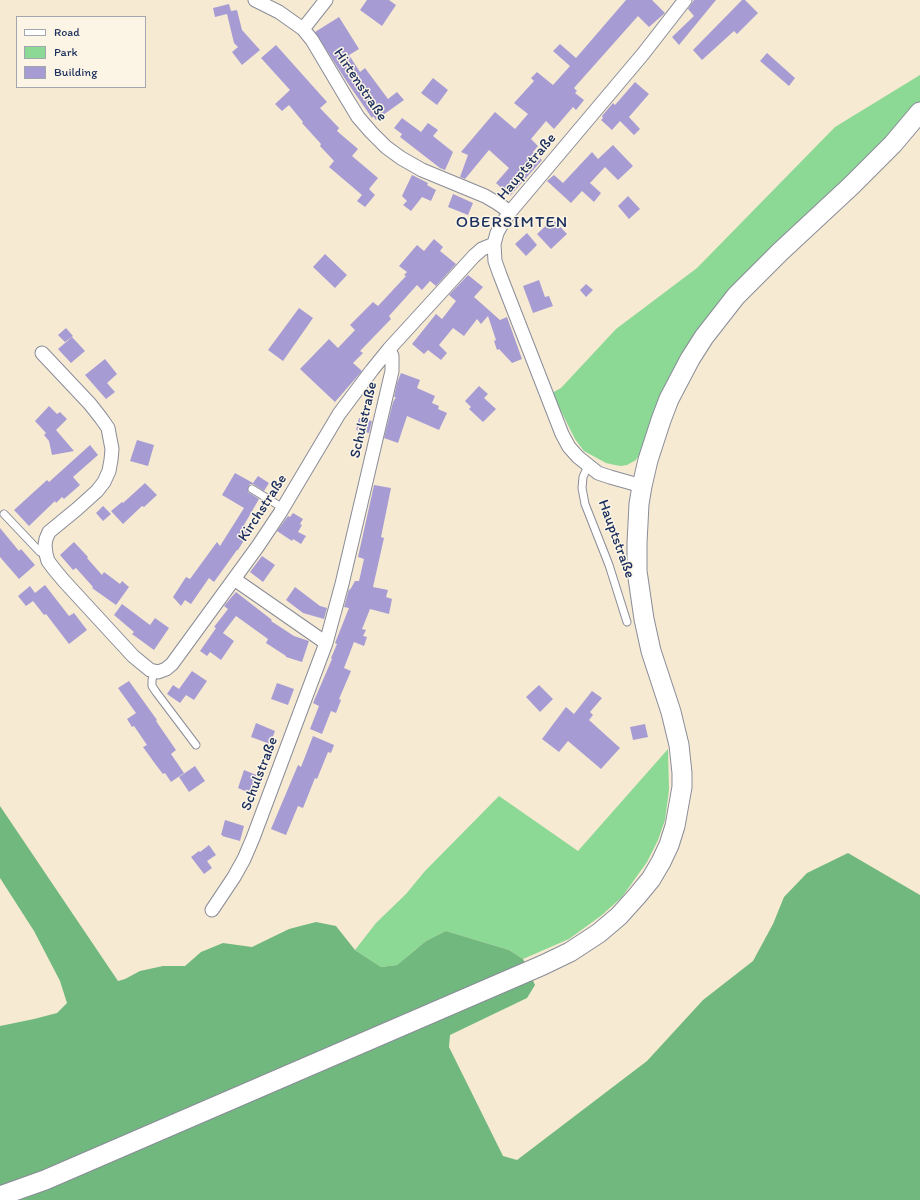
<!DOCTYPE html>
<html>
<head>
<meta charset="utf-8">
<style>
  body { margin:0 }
  #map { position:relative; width:920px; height:1200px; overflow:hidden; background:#f7ead3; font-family:Itim,sans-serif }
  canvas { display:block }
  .legend { position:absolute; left:16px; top:16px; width:130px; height:72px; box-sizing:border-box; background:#fcf5e5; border:1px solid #a2a6af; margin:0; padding:5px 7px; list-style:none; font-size:12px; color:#1b2f5e }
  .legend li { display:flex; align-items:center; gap:8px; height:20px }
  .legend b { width:20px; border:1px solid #a2a6af }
</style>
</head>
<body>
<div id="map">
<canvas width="920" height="1200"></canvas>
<ul class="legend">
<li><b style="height:5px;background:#fff"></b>Road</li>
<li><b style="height:11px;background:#8cd895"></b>Park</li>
<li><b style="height:11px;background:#a69cd3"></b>Building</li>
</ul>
</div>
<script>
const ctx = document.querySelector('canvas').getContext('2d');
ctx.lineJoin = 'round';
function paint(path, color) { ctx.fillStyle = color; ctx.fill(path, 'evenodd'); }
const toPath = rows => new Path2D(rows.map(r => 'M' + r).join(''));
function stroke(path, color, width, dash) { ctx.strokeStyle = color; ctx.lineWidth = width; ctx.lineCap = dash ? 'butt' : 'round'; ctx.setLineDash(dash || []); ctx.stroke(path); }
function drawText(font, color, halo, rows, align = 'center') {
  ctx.font = font + ' Itim,sans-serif'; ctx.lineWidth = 3; ctx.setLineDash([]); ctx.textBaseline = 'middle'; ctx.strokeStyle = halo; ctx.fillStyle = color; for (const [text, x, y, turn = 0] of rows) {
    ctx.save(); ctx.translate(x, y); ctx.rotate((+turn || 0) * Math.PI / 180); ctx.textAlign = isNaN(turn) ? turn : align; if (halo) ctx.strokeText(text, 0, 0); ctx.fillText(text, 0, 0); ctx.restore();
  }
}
paint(toPath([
  [920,75,920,102,905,122,749,275,636,460,627,465,621,466,615,465,606,463,584,451,575,439,552,393,561,388,616,329,697,268,835,127],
  [668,749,669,790,665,820,658,840,647,862,622,897,602,915,569,939,523,959,509,950,446,931,426,941,397,965,381,967,355,950,376,923,406,894,425,871,499,796,578,851]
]), '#8cd895');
paint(toPath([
  [0,806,118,981,125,979,140,971,163,966,185,966,201,952,223,943,252,947,289,929,316,922,336,926,355,950,381,967,397,965,426,941,446,931,509,950,523,959,535,985,527,998,450,1035,449,1047,503,1156,517,1160,647,1061,703,1000,753,961,773,924,784,897,807,873,848,853,920,895,920,1200,0,1200,0,1026,34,1019,57,1013,67,1003,60,981,34,931,0,878]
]), '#71b87e');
paint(toPath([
  [367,0,389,0,396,5,382,26,360,10],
  [626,0,652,0,665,13,649,27,638,16,574,88,577,91,575,93,584,100,576,110,573,107,554,129,546,121,531,139,538,146,533,152,542,160,510,196,496,183,509,168,489,150,465,179,460,177,468,155,461,152,495,112,515,129,528,114,514,103,534,81,531,78,537,72,553,85,570,66,553,51,560,44,576,58],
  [694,0,716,0,679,45,672,37,694,16,688,9],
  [742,0,745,0,758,13,737,34,734,31,702,60,693,50],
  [229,4,231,11,237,10,242,30,260,50,242,65,232,52,238,47,234,43,227,14,215,17,213,8],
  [339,17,359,49,349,55,360,72,365,68,388,99,397,92,404,100,376,120,373,116,372,118,347,82,315,32],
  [276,45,327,102,320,108,339,128,337,131,358,149,352,156,378,178,369,189,375,195,365,207,357,201,362,195,329,167,334,161,320,146,321,144,302,123,303,122,289,105,282,111,275,104,290,90,261,58],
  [767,53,795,78,789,86,760,61],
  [433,78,448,90,437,105,421,93],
  [635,82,649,94,629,117,640,129,634,135,620,121,612,130,601,120,603,118,602,116,613,103,615,105],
  [402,118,421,132,428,123,438,130,433,136,453,152,445,170,440,168,400,137,402,134,394,128],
  [613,145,633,166,618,180,605,167,590,183,601,193,594,202,582,191,571,203,547,181,554,175,563,183,592,152,598,159],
  [412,175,428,183,427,185,436,190,431,201,422,197,411,211,403,205,407,201,402,196],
  [453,194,473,203,468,215,448,207],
  [628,196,640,209,629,219,618,206],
  [553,219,567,234,551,249,537,234],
  [527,233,537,245,526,256,515,244],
  [434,239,443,247,440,251,456,264,436,286,430,281,422,290,417,285,389,316,391,319,360,351,363,353,353,363,362,371,335,402,300,369,329,339,338,348,355,330,350,325,373,302,378,306,406,276,404,275,407,272,399,266,417,245,424,251],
  [325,254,347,275,335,288,313,267],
  [468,275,483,287,474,297,500,320,507,317,522,359,512,363,499,349,497,350,494,341,496,340,488,316,481,324,477,319,464,336,453,328,439,345,447,353,441,360,428,350,424,354,412,344,436,314,442,319,456,301,449,295],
  [539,280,545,297,549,296,553,306,533,313,523,286],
  [586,284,593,290,586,297,580,290],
  [299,308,313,318,283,361,268,350],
  [66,328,73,336,65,342,58,335],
  [72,337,85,351,71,363,58,349],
  [105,359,117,374,107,383,115,392,106,399,85,375],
  [401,373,420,380,417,388,435,396,432,403,439,406,438,409,447,413,439,430,407,416,398,443,384,438,393,402,396,397,394,397,397,383],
  [479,386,488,394,484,398,496,409,483,422,469,409,471,407,465,401],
  [49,406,57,414,60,412,67,419,56,430,74,451,52,455,49,441,44,435,46,433,35,421],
  [359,418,372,421,369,433,356,430],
  [137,440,154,445,148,466,130,461],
  [90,445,98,455,73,477,80,485,64,499,62,497,56,503,55,501,29,526,14,510,47,480,49,482],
  [235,473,253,483,258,476,269,483,264,491,253,484,250,484,248,487,248,492,259,499,244,525,251,529,238,550,237,550,214,582,209,578,191,604,185,600,181,606,173,597,186,577,190,579,217,542,220,546,244,508,222,495],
  [145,483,157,495,144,507,142,506,123,524,111,511,122,502,123,503],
  [374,485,391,488,381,537,384,538,373,587,388,590,386,597,392,599,389,614,370,609,362,629,366,630,363,636,367,637,364,646,354,642,344,668,351,671,339,699,341,700,336,713,331,711,322,734,310,729,319,706,313,703,332,659,331,658,337,644,335,643,349,608,344,607,349,589,350,590,355,581,359,581,364,559,358,557],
  [103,506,111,514,103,521,96,513],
  [293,513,303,519,300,524,302,525,298,532,306,536,301,544,293,539,292,541,277,531,288,516,290,517],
  [0,528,19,551,21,549,35,565,19,579,0,557],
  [74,542,88,557,87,558,102,575,104,572,120,584,122,581,129,587,116,605,92,588,93,587,76,568,73,570,60,555],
  [262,556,275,565,263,582,250,572],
  [45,585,69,616,74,613,87,630,69,644,46,614,44,615,33,601,26,606,18,596,30,586,35,593],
  [295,587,320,606,327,608,324,619,303,613,286,600],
  [236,592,272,620,271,621,294,636,309,641,302,662,286,657,286,656,266,643,268,639,236,616,223,633,216,628,234,641,221,660,210,652,207,656,200,651,216,628,214,627,228,609,224,606],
  [122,604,150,625,155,618,169,628,154,650,132,634,134,632,114,615],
  [192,671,207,681,194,700,186,695,180,703,167,694,173,685,179,689],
  [129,681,157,720,156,721,176,750,171,754,184,773,171,782,165,773,163,774,156,765,143,747,147,745,134,726,132,727,127,719,136,713,118,688],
  [277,683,294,689,288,705,271,699],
  [539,685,553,699,540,712,526,697],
  [592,691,602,698,590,712,593,715,589,720,620,748,601,769,568,741,559,752,542,739,566,707,574,714],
  [256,723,275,731,270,744,251,737],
  [645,724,648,737,633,740,630,727],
  [313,736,334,745,331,753,328,752,317,779,315,778,303,808,298,806,286,835,271,829,298,765,301,767],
  [195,766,205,781,189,792,179,777],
  [244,770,259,776,252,794,238,788],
  [225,820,244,826,240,841,222,836,223,835,221,835],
  [209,845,216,855,207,861,212,868,204,874,191,857,199,851,200,852]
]), '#a69cd3');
const service = toPath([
  [588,466,583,477,582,488,585,504,609,565,627,622],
  [252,489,283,508],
  [4,514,40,552,46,554],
  [154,672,152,680,152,686,156,692,196,745]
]);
const minor = toPath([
  [255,0,279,12,303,29,312,40,347,99,358,117,371,132,386,147,401,158,422,170,485,196,497,203,510,212],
  [303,29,326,0],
  [42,353,90,404,101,418,108,428,112,449,111,460,109,471,104,482,97,491,77,509,49,532,46,539,45,545,46,554,48,561,54,569,64,581,133,656,150,670,158,672,166,669,172,664,258,546,280,513,339,414,372,370,389,349,474,256,482,249,494,244],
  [642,486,610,477,598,473,578,457,569,447,562,434,500,275,495,261,494,244,497,233,503,222,510,212,643,54,685,0],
  [234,579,326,643],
  [212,910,234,877,244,859,253,838,326,643,342,584,392,371,392,356,389,349]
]);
const secondary = toPath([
  [0,1196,45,1180,543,965,570,952,599,933,619,916,637,896,651,879,661,862,669,845,675,826,682,787,682,773,679,745,671,712,651,651,644,619,637,571,637,543,639,504,642,486,648,460,661,420,669,399,690,359,704,337,736,296,780,252,852,185,893,144,920,112]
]);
stroke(service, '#898c98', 9);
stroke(minor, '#898c98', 15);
stroke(secondary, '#898c98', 21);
stroke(service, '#fff', 7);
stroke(minor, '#fff', 13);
stroke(secondary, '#fff', 19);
drawText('15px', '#1b2f5e', '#fcf5e5', [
  ["Hirtenstraße",360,85,56],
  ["Hauptstraße",527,167,-50],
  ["Schulstraße",364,420,-77],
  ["Kirchstraße",263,508,-57],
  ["Hauptstraße",616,539,70],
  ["Schulstraße",260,774,-69]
]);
ctx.letterSpacing = '1px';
drawText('17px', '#1b2f5e', '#fcf5e5', [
  ["OBERSIMTEN",512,223]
]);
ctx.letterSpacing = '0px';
</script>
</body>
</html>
